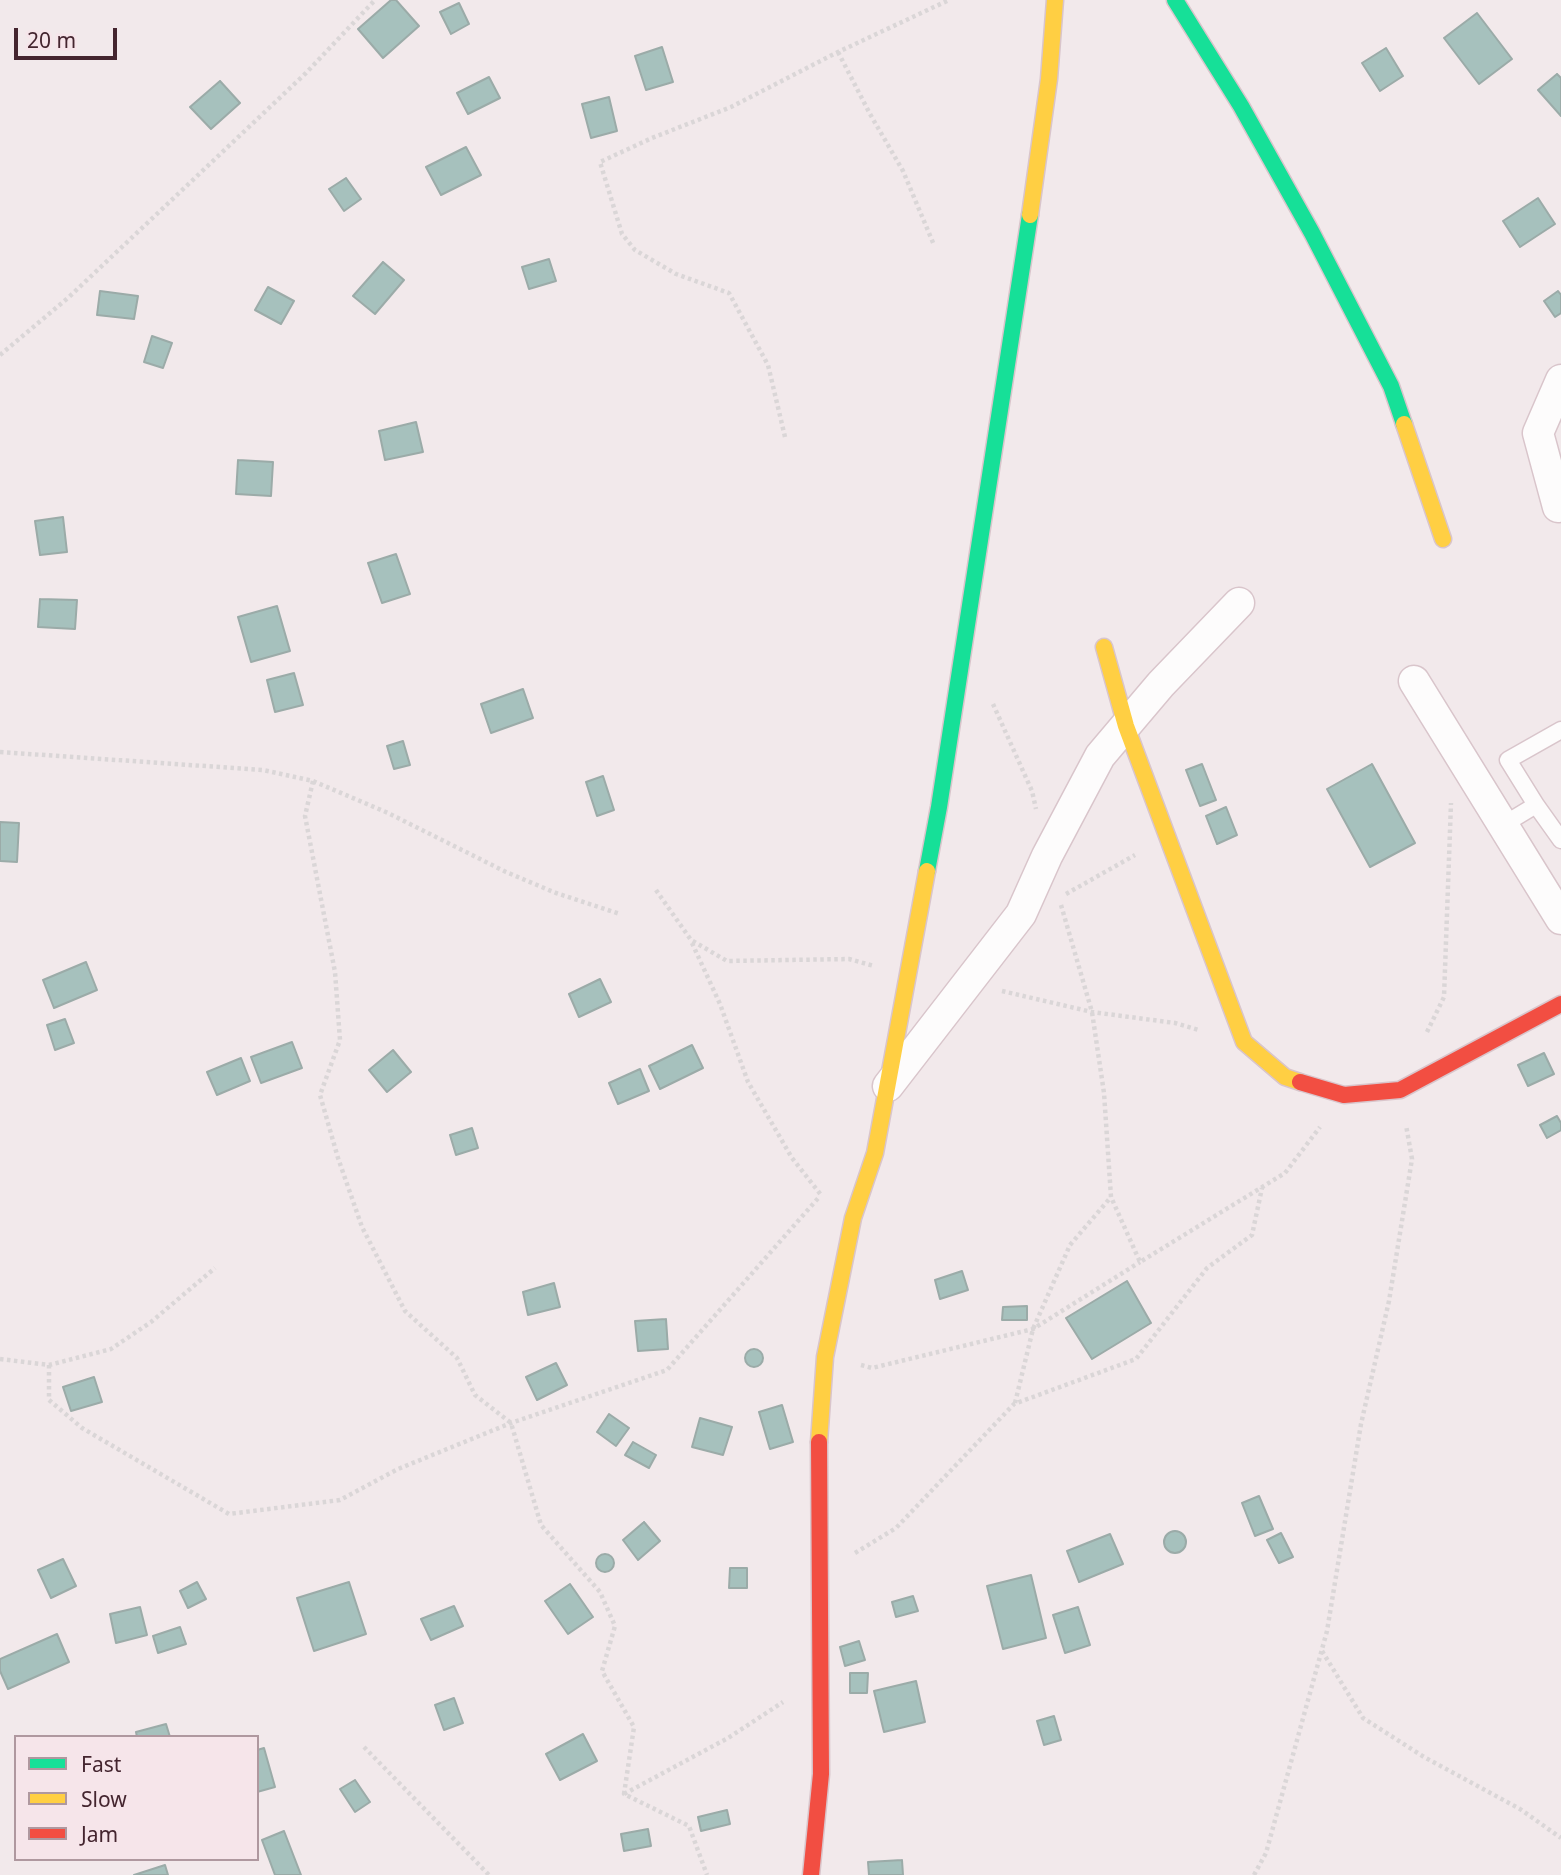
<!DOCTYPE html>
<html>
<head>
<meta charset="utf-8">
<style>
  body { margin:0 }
  #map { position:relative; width:1561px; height:1875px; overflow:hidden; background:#f2e9eb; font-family:"Noto Sans",sans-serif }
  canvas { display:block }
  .legend { position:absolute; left:14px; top:1735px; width:245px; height:126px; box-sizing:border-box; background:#f6e5ea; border:2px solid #af989f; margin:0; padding:9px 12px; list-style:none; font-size:21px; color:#44252f }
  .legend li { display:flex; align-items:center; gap:14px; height:35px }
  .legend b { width:35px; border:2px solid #af989f }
  .scale { position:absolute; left:14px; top:28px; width:103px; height:32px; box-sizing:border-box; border:4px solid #44252f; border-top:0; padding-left:9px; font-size:21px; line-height:24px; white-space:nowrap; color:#44252f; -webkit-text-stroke:5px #f6e5ea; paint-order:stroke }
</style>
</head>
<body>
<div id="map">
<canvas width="1561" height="1875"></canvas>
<ul class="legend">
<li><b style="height:9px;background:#16e098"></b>Fast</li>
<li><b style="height:9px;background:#ffcf43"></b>Slow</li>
<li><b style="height:9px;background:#f24e42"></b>Jam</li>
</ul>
<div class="scale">20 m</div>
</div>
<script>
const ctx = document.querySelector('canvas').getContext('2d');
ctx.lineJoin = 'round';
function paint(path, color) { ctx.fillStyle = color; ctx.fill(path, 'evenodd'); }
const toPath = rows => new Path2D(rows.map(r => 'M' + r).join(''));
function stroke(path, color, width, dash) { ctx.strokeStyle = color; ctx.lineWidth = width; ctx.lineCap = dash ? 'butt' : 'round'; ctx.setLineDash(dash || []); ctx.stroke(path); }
const building = toPath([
  [391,0,396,0,419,26,383,58,358,29,391,0],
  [459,3,469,24,451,34,440,12,459,3],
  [1477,13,1512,59,1479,84,1444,38,1477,13],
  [662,47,673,82,646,90,635,56,662,47],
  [1386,48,1403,76,1380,91,1362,63,1386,48],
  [1557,74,1561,78,1561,116,1538,90,1557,74],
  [489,77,500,98,468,114,457,93,489,77],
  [220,81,240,103,211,129,190,107,220,81],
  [609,97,617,131,591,138,582,104,609,97],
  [466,147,481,175,441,195,426,167,466,147],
  [346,178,361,199,344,211,329,189,346,178],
  [1538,198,1555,224,1520,247,1503,221,1538,198],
  [549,259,556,281,529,289,522,267,549,259],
  [383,262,404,280,375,314,353,296,383,262],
  [268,287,294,301,281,324,255,310,268,287],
  [100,291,138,296,134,319,97,315,100,291],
  [1558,291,1561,295,1561,313,1555,317,1544,301,1558,291],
  [152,336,172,343,163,368,144,362,152,336],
  [416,422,423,452,385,460,379,431,416,422],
  [238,460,273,462,271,496,236,494,238,460],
  [63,517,67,552,40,555,35,521,63,517],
  [396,554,410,594,382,603,368,563,396,554],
  [40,599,77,600,75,629,38,627,40,599],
  [277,606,290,651,251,662,238,617,277,606],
  [294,673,303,705,275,712,267,680,294,673],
  [523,689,533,718,491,733,481,704,523,689],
  [403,741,410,765,394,769,387,746,403,741],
  [1202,764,1216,800,1200,806,1186,770,1202,764],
  [1372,764,1415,843,1370,867,1327,789,1372,764],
  [603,776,614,810,597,816,586,782,603,776],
  [1226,807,1237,835,1217,844,1206,816,1226,807],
  [0,822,19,823,17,862,0,861,0,822],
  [86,962,97,990,54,1008,43,980,86,962],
  [600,979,611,1002,579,1017,569,994,600,979],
  [65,1019,74,1043,55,1050,47,1025,65,1019],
  [292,1042,302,1068,261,1083,251,1057,292,1042],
  [692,1045,703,1068,660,1089,649,1066,692,1045],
  [393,1050,411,1072,387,1092,369,1070,393,1050],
  [1544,1053,1554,1074,1528,1086,1518,1065,1544,1053],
  [241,1058,250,1081,217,1095,207,1072,241,1058],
  [640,1069,649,1091,618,1104,609,1083,640,1069],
  [1557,1116,1561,1123,1561,1130,1547,1138,1540,1125,1557,1116],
  [472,1128,478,1148,456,1155,450,1135,472,1128],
  [962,1271,968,1290,940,1299,935,1280,962,1271],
  [1127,1281,1151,1323,1092,1359,1066,1318,1127,1281],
  [554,1283,560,1307,528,1315,523,1292,554,1283],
  [1027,1306,1027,1320,1002,1320,1003,1307,1027,1306],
  [666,1319,668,1349,638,1351,635,1321,666,1319],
  '745 1358a9 9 0 1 1 18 0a9 9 0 1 1-18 0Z',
  [556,1363,567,1385,537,1400,526,1377,556,1363],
  [94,1377,102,1402,71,1411,63,1387,94,1377],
  [782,1405,793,1442,770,1449,759,1412,782,1405],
  [609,1414,629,1428,616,1446,597,1432,609,1414],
  [700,1418,732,1427,723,1455,692,1447,700,1418],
  [633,1442,656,1455,649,1468,625,1455,633,1442],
  [1259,1496,1273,1529,1255,1536,1242,1503,1259,1496],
  [644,1522,660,1541,638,1560,623,1540,644,1522],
  '1164 1542a11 11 0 1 1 22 0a11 11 0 1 1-22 0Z',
  [1281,1533,1293,1557,1279,1563,1267,1540,1281,1533],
  [1110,1534,1123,1564,1079,1582,1067,1551,1110,1534],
  '596 1563a9 9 0 1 1 18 0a9 9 0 1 1-18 0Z',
  [63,1559,76,1586,51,1598,38,1570,63,1559],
  [730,1568,747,1568,747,1588,729,1588,730,1568],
  [1031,1575,1046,1638,1003,1649,987,1586,1031,1575],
  [197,1582,206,1599,188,1608,180,1591,197,1582],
  [349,1582,366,1634,314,1651,297,1598,349,1582],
  [570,1584,593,1617,568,1634,545,1601,570,1584],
  [913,1596,918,1611,896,1617,892,1602,913,1596],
  [454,1606,463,1626,431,1640,421,1619,454,1606],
  [140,1607,147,1635,116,1643,110,1614,140,1607],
  [1078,1607,1090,1645,1065,1653,1053,1615,1078,1607],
  [180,1627,186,1644,158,1653,153,1636,180,1627],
  [57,1634,69,1662,8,1689,0,1671,0,1659,57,1634],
  [859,1641,865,1660,845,1666,840,1647,859,1641],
  [850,1673,868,1673,867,1693,850,1693,850,1673],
  [916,1681,925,1722,884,1732,874,1691,916,1681],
  [454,1698,463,1723,444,1730,435,1705,454,1698],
  [1054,1716,1061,1740,1044,1745,1037,1721,1054,1716],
  [166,1724,170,1737,137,1737,136,1732,166,1724],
  [583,1734,597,1761,560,1780,546,1754,583,1734],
  [264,1748,275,1787,257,1792,257,1750,264,1748],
  [355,1780,370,1802,355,1812,340,1789,355,1780],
  [727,1810,730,1824,701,1831,698,1817,727,1810],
  [648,1829,651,1846,624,1851,621,1834,648,1829],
  [284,1831,301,1875,275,1875,262,1840,284,1831],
  [902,1860,903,1875,869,1875,868,1862,902,1860],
  [165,1865,168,1875,134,1875,165,1865]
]);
paint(building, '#a6c1bd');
stroke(building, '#9baba8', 2);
const lane = toPath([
  [1536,805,1508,760,1561,730],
  [1503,825,1536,805,1561,840]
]);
const street = toPath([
  [1558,507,1538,433,1561,380],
  [1414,681,1561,919],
  [888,1086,1021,914,1047,856,1100,756,1161,684,1239,603]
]);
const fast = toPath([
  [1175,0,1241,106,1312,233,1391,386,1404,424],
  [927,871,939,807,1030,215]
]);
const slow = toPath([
  [1030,215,1049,79,1055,0],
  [1404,424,1443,539],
  [1104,647,1126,726,1244,1042,1285,1077,1300,1082],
  [819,1442,825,1357,853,1218,875,1153,927,871]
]);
const jam = toPath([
  [1300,1082,1344,1095,1400,1090,1561,1004],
  [811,1875,821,1774,819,1442]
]);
stroke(lane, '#d9c5cb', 19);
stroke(street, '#d9c5cb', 33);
stroke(fast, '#d9c5cb', 19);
stroke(slow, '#d9c5cb', 19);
stroke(jam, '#d9c5cb', 19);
stroke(toPath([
  [838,52,870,114,903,171,934,245],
  [0,355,69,297,306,73,375,0],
  [785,437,768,365,729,293,676,274,635,250,622,234,600,162,652,138,731,107,838,52,949,0],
  [993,704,1032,791,1036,809],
  [0,752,263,770,313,781,388,813,506,872,556,893,620,914],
  [313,781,305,816,335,972,340,1040,320,1095,338,1158,362,1227,405,1311,457,1358,475,1395,511,1423,541,1525,600,1592,615,1626,602,1671,634,1727,624,1794,689,1826,707,1875],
  [656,890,691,940,727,961,849,959,874,966],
  [1066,894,1135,855],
  [1061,905,1092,1012,1104,1093,1111,1197,1140,1262,1285,1173,1320,1127],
  [692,943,720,1004,748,1082,792,1158,821,1195],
  [1002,991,1092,1012,1175,1023,1199,1030],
  [1427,1032,1444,997,1451,803],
  [0,1359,49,1365,111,1349,151,1322,215,1268],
  [49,1365,49,1400,82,1428,229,1514,340,1500,398,1469,511,1423,667,1370,820,1196],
  [861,1365,872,1368,1033,1329,1140,1262],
  [1015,1403,1033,1329,1070,1245,1111,1197],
  [855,1553,896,1528,1014,1404,1136,1359,1207,1268,1252,1235,1262,1188],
  [1322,1651,1363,1718,1424,1757,1520,1809,1561,1838],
  [364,1747,489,1875],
  [624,1794,728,1738,783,1702],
  [1254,1875,1266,1853,1327,1631,1361,1424,1389,1301,1412,1159,1406,1125]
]), '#dad6d7', 4.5, [3.5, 3.5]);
stroke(lane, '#fdfcfc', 16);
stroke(street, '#fdfcfc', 30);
stroke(fast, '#16e098', 16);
stroke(slow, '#ffcf43', 16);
stroke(jam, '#f24e42', 16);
</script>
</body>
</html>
